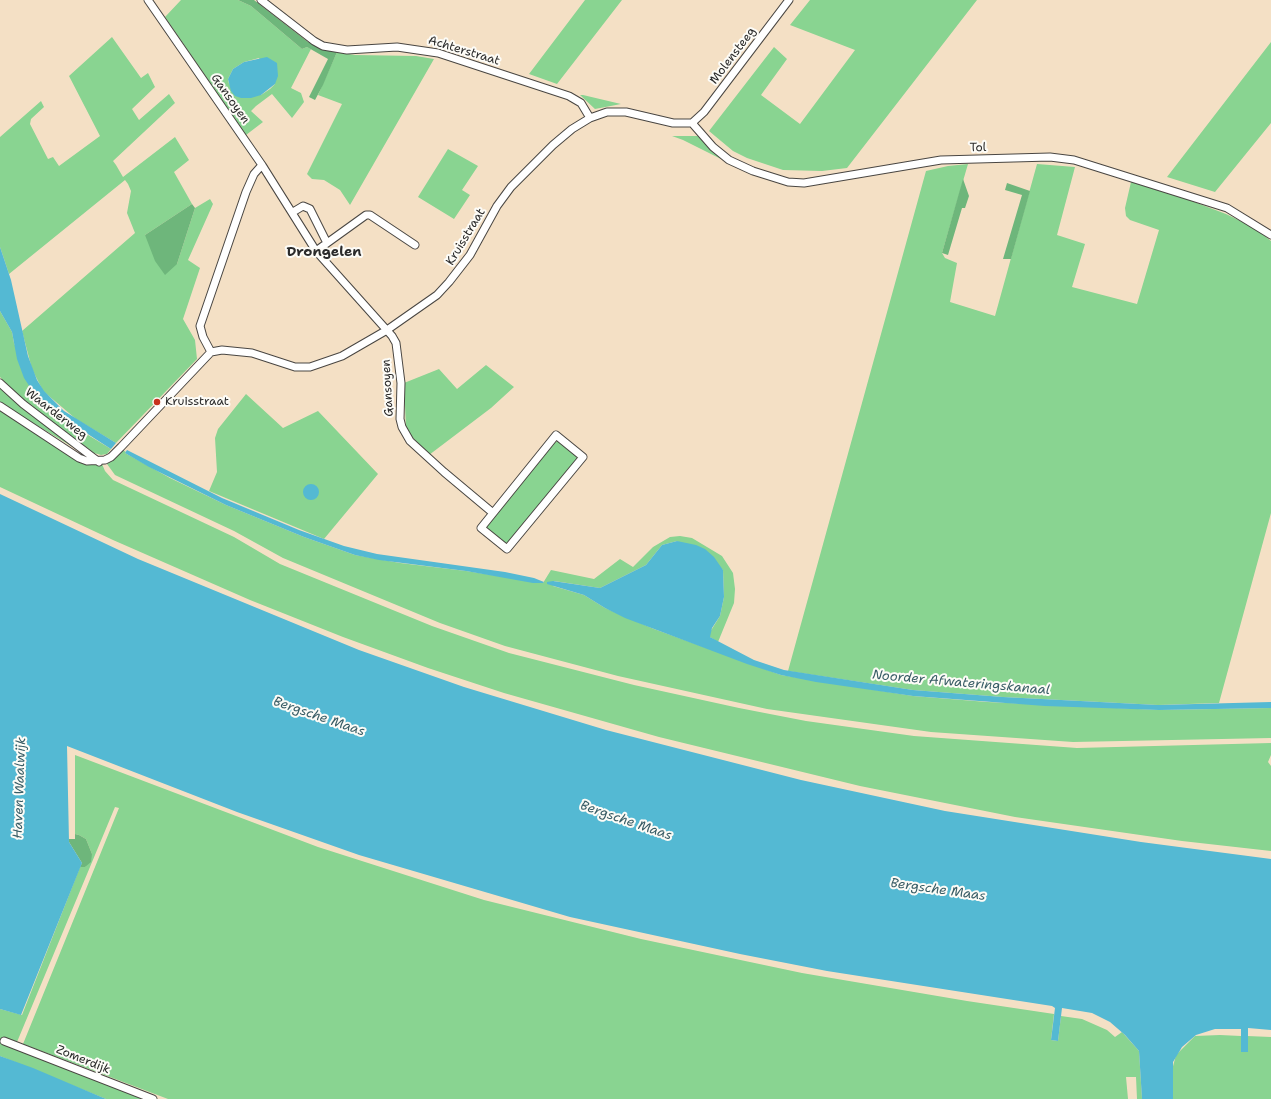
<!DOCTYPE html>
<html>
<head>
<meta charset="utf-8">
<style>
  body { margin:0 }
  canvas { display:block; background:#f4e0c5 }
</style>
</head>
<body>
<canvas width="1271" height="1099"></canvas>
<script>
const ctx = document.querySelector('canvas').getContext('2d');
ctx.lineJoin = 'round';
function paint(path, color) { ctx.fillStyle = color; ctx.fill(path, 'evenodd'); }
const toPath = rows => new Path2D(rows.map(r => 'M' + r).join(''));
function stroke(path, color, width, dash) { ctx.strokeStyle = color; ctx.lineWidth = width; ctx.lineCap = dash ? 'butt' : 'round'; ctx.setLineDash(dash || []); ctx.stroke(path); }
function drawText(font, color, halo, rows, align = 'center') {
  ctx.font = font + ' "Shantell Sans",sans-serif'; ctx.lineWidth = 4; ctx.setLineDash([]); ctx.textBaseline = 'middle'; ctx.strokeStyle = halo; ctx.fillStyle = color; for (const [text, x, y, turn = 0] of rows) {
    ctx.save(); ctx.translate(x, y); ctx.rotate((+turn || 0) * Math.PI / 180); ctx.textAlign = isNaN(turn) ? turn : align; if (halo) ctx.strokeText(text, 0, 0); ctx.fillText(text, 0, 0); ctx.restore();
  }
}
paint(toPath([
  [181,0,238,0,251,6,302,49,307,47,311,49,291,88,301,93,304,102,292,118,272,94,256,106,251,111,263,122,246,135,165,17],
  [259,58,275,84,270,89,261,95,229,84,228,79,233,69,244,62],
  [585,0,622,0,557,84,529,74],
  [810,0,977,0,847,168,822,171,783,170,747,158,733,151,709,131,774,47,787,59,761,95,800,124,855,50,790,25],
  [112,37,141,78,148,73,155,87,132,109,139,120,169,94,175,103,113,161,116,165,123,177,175,137,189,160,174,172,192,204,145,235,177,264,195,208,210,199,213,204,188,260,200,268,183,319,195,340,197,359,116,443,76,419,43,391,32,369,22,331,135,233,127,213,131,191,128,184,125,180,9,274,0,247,0,137,41,101,44,107,31,119,30,124,48,159,53,157,59,166,100,136,69,76],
  [1271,42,1271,123,1215,192,1167,177],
  [337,52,355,55,416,56,434,59,350,205,340,190,324,180,312,179,307,174,342,104,318,95],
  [580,95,583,95,621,104,595,109],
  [672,136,698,136,721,159,683,140],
  [448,149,478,166,462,190,470,195,454,219,418,197],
  [968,164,942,253,945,258,957,263,950,302,995,316,1037,164,1075,167,1057,235,1085,244,1072,287,1137,304,1159,230,1130,220,1126,216,1125,208,1131,182,1176,195,1226,214,1255,228,1271,241,1271,513,1219,703,1158,705,1003,697,913,690,788,671,926,171,948,166],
  [0,311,12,332,14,343,37,399,65,421,111,449,107,454,101,455,94,453,18,396,0,377],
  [486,365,514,387,491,408,429,455,411,436,406,428,404,383,439,369,457,389],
  [0,388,16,402,86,455,0,403],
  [246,394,283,428,318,411,378,474,324,539,209,491,217,472,215,438,218,429],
  [0,410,56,446,102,464,105,471,113,480,234,537,280,564,432,626,509,653,634,685,739,708,806,721,914,736,1077,748,1271,743,1271,755,1268,762,1271,766,1271,851,1182,841,1015,817,860,786,659,737,504,693,428,668,343,637,250,600,113,540,0,487],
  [558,441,577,456,576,461,508,543,503,542,488,530,486,526,554,443],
  [121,449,126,452,125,453,170,478,226,505,304,537,355,555,400,563,466,571,543,583,551,570,594,579,620,559,633,567,653,547,670,537,680,536,692,538,722,556,733,573,735,589,734,603,718,642,710,637,710,632,720,616,724,597,723,570,677,541,662,545,646,565,600,588,554,581,553,586,584,595,605,608,654,629,781,675,913,696,987,702,1159,710,1271,708,1271,738,1073,742,931,732,767,709,618,676,505,646,440,623,283,558,234,531,115,475,107,464],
  [75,755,318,847,484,900,641,939,802,973,967,1001,1054,1014,1051,1040,1058,1041,1061,1016,1082,1019,1107,1030,1115,1037,1122,1032,1139,1051,1142,1099,1137,1099,1136,1077,1126,1077,1128,1099,168,1099,23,1044,119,808,115,807,17,1042,3,1037,2,1041,154,1099,106,1099,0,1056,0,1009,22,1015,80,867,85,867,92,854,86,839,79,835,75,834],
  [1220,1035,1241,1036,1242,1052,1247,1052,1247,1036,1271,1037,1271,1099,1173,1099,1172,1070,1176,1055,1195,1036]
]), '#89d491');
paint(toPath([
  [238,0,254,0,308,42,337,52,323,85,315,100,309,97,328,59,307,47,302,49,251,6],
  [963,179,969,196,965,208,962,208,948,255,942,253],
  [1007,183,1030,191,1011,259,1003,259,1022,195,1005,190],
  [192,204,195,208,177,264,165,275,155,261,145,235],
  [75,834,79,835,86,839,92,854,91,862,85,867,80,867,82,863,69,842,69,839,75,839]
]), '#6eb67b');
paint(toPath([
  [267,57,277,63,278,76,275,84,261,95,251,98,241,98,235,96,231,91,228,79,233,69,244,62],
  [0,247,11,280,28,356,37,380,44,391,64,411,116,443,111,449,52,411,38,399,24,378,17,359,12,332,0,311],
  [127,450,222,498,299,530,344,546,377,554,505,572,534,578,544,582,543,583,533,583,466,571,379,560,355,555,304,537,226,505,149,467,125,453],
  '303 492a8 8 0 1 1 16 0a8 8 0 1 1-16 0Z',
  [0,494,138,559,359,650,464,687,606,730,801,780,945,811,1141,842,1271,859,1271,1030,1248,1028,1248,1052,1241,1052,1241,1029,1215,1029,1196,1035,1182,1047,1173,1062,1173,1099,1142,1099,1139,1051,1125,1035,1110,1022,1092,1013,1062,1008,1058,1041,1051,1040,1055,1008,1052,1006,827,971,740,954,570,917,359,855,237,812,67,746,69,842,82,863,21,1015,0,1009],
  [677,541,696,545,705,549,714,557,723,570,724,597,720,616,712,628,710,637,754,660,784,670,913,690,1003,697,1158,705,1271,702,1271,708,1159,710,1045,706,913,696,816,682,781,675,747,664,625,618,605,608,584,595,547,584,547,582,553,581,600,588,646,565,662,545],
  [0,1056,33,1068,106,1099,0,1099]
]), '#54b9d3');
const minor = toPath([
  [148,0,262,165,316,251,392,336,396,343,401,383,400,419,402,427,410,441,444,472,493,513],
  [261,0,314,41,323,46,347,50,397,47,438,53,569,96,581,103,590,118],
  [692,123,713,147,729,160,753,171,788,182,804,183,941,160,1050,157,1074,160,1227,208,1271,235],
  [692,123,704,112,789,0],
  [293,212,303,206,310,209,327,243],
  [316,251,366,215,370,215,415,245],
  [211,352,203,337,200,326,246,192,254,174,262,165],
  [0,383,23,404,99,462],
  [0,406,79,458,87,461,105,460,111,457,121,447,211,352,222,350,252,353,295,367,310,367,342,356,387,330,437,295,449,282,470,255,497,206,511,187,553,145,572,129,590,118,607,112,626,112,673,123,692,123],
  [556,435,583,457,507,549,481,528,556,435],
  [4,1041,153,1099]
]);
stroke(minor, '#494642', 9);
stroke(minor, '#fff', 7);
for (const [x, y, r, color] of [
  [157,402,4,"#c8321e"]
]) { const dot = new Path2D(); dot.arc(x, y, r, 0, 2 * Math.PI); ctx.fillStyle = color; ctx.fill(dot); stroke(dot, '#fdfcf7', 1.5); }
drawText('12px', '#2b2b2b', '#fdfcf7', [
  ["Achterstraat",464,51,17],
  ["Molensteeg",733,56,-53],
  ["Gansoyen",230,99,55],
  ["Tol",978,148,-1],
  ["Kruisstraat",466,237,-59],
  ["Gansoyen",388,388,-93],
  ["Waarderweg",56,414,38],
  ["Zomerdijk",83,1060,22]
]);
drawText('12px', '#2b2b2b', '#fdfcf7', [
  ["Kruisstraat",165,402]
], 'left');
drawText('italic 13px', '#395d66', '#fdfcf7', [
  ["Noorder Afwateringskanaal",961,683,5],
  ["Bergsche Maas",319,717,19],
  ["Haven Waalwijk",20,788,-88],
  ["Bergsche Maas",626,821,19],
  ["Bergsche Maas",938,890,8]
]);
drawText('bold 14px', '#2b2b2b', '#fdfcf7', [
  ["Drongelen",324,252]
]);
</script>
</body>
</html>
